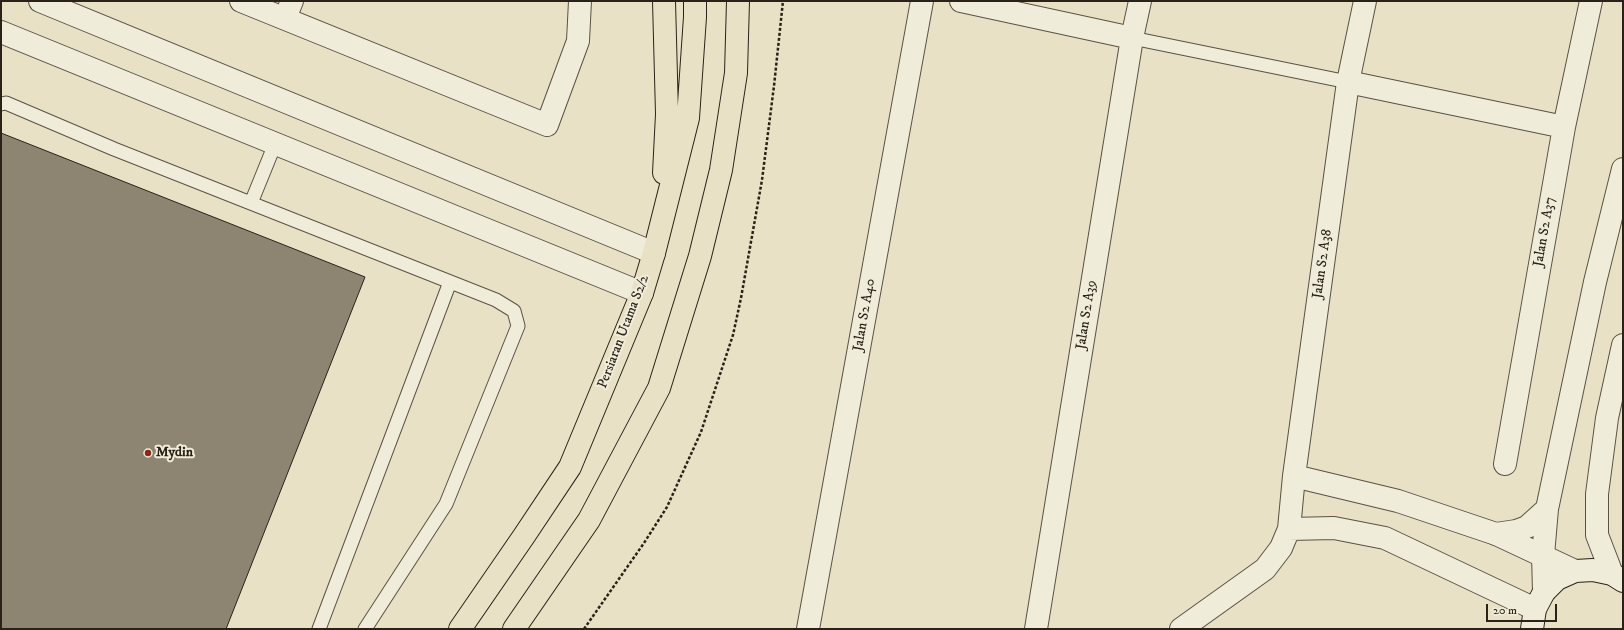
<!DOCTYPE html>
<html>
<head>
<meta charset="utf-8">
<style>
  body { margin:0 }
  #map { position:relative; width:1624px; height:630px; overflow:hidden; background:#e8e1c6; font-family:"IM FELL DW Pica",serif }
  canvas { display:block }
  .frame { position:absolute; inset:0; border:2px solid #2a2218; pointer-events:none }
  .scale { position:absolute; left:1486px; top:604px; width:71px; height:18px; box-sizing:border-box; border:2px solid #2a2218; border-top:0; padding-left:5px; font-size:12px; line-height:14px; white-space:nowrap; color:#2a2218; -webkit-text-stroke:3px #f0ecda; paint-order:stroke }
</style>
</head>
<body>
<div id="map">
<canvas width="1624" height="630"></canvas>
<div class="frame"></div>
<div class="scale">20 m</div>
</div>
<script>
const ctx = document.querySelector('canvas').getContext('2d');
ctx.lineJoin = 'round';
function paint(path, color) { ctx.fillStyle = color; ctx.fill(path, 'evenodd'); }
const toPath = rows => new Path2D(rows.map(r => 'M' + r).join(''));
function stroke(path, color, width, dash) { ctx.strokeStyle = color; ctx.lineWidth = width; ctx.lineCap = dash ? 'butt' : 'round'; ctx.setLineDash(dash || []); ctx.stroke(path); }
function drawText(font, color, halo, rows, align = 'center') {
  ctx.font = font + ' "IM FELL DW Pica",serif'; ctx.lineWidth = 4; ctx.setLineDash([]); ctx.textBaseline = 'middle'; ctx.strokeStyle = halo; ctx.fillStyle = color; for (const [text, x, y, turn = 0] of rows) {
    ctx.save(); ctx.translate(x, y); ctx.rotate((+turn || 0) * Math.PI / 180); ctx.textAlign = isNaN(turn) ? turn : align; if (halo) ctx.strokeText(text, 0, 0); ctx.fillText(text, 0, 0); ctx.restore();
  }
}
const building = toPath([
  [1,133,365,277,226,629,1,629,1,133]
]);
paint(building, '#8d8572');
stroke(building, '#2a2218', 1);
const service = toPath([
  [1132,38,1348,82],
  [1,104,6,103,114,149,496,300,514,311,518,326,446,504,365,629],
  [251,203,275,144],
  [319,629,450,282]
]);
const minor = toPath([
  [241,1,547,125,578,41,580,1],
  [961,1,1132,38],
  [285,18,292,1],
  [1348,82,1564,127],
  [1505,464,1564,127,1591,1],
  [1294,476,1398,501,1496,534,1575,571],
  [1289,529,1334,528,1385,538,1535,609],
  [808,629,922,1],
  [1036,629,1132,38,1140,1],
  [1181,629,1265,569,1281,548,1289,529,1294,476,1348,82,1365,1]
]);
const tertiary = toPath([
  [40,1,654,253],
  [1,32,642,293],
  [1496,534,1516,531,1527,527,1547,509],
  [1612,574,1597,535,1597,494,1607,418,1623,345],
  [1544,592,1543,555,1547,509,1595,282,1623,169]
]);
const secondary = toPath([
  [1532,629,1535,609,1544,592,1557,579,1575,571,1593,570,1612,574,1623,581]
]);
const primary = toPath([
  [664,1,667,114,664,173],
  [460,629,524,536,570,467,642,293,654,253,688,118,695,17,695,1],
  [514,629,589,520,659,388,700,256,721,170,736,73,738,1]
]);
stroke(service, '#5a5244', 15);
stroke(minor, '#5a5244', 24);
stroke(tertiary, '#5a5244', 24);
stroke(secondary, '#2a2218', 24);
stroke(primary, '#2a2218', 24);
stroke(toPath([
  [584,629,644,543,667,507,701,432,733,335,741,298,762,180,774,86,783,1]
]), '#2a2218', 2.5, [3, 2]);
stroke(service, '#f0ecda', 13);
stroke(minor, '#f0ecda', 22);
stroke(tertiary, '#f0ecda', 22);
stroke(secondary, '#f0ecda', 22);
stroke(primary, '#e8e1c6', 22);
for (const [x, y, r, color] of [
  [148,453,4,"#8f2418"]
]) { const dot = new Path2D(); dot.arc(x, y, r, 0, 2 * Math.PI); ctx.fillStyle = color; ctx.fill(dot); stroke(dot, '#f0ecda', 1.5); }
drawText('14px', '#2a2218', '#f0ecda', [
  ["Jalan S2 A37",1545,232,-80],
  ["Jalan S2 A38",1323,264,-82],
  ["Jalan S2 A40",865,315,-80],
  ["Jalan S2 A39",1087,315,-81],
  ["Persiaran Utama S2/2",624,332,-69]
]);
drawText('bold 14px', '#2a2218', '#f0ecda', [
  ["Mydin",156,453]
], 'left');
</script>
</body>
</html>
